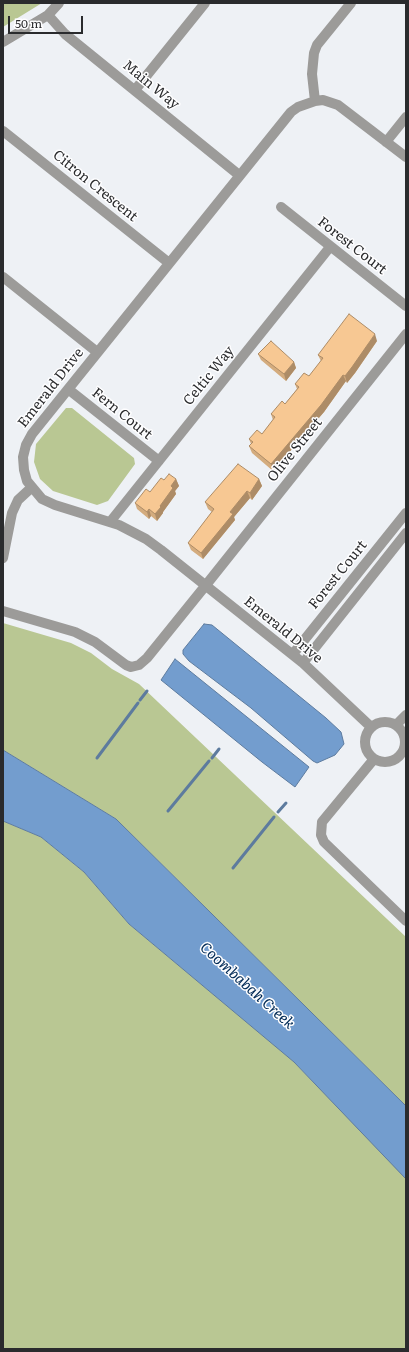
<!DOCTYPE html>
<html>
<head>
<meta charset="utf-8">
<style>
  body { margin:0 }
  #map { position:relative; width:409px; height:1352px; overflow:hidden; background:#eef1f5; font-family:Literata,serif }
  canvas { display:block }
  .frame { position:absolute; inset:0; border:4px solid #2a2b2d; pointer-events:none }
  .scale { position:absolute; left:8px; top:16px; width:75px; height:18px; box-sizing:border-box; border:2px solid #2a2b2d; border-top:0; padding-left:5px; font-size:12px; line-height:14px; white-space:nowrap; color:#2a2b2d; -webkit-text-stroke:3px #fefeff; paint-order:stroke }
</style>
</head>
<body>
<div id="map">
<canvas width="409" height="1352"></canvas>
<div class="frame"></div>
<div class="scale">50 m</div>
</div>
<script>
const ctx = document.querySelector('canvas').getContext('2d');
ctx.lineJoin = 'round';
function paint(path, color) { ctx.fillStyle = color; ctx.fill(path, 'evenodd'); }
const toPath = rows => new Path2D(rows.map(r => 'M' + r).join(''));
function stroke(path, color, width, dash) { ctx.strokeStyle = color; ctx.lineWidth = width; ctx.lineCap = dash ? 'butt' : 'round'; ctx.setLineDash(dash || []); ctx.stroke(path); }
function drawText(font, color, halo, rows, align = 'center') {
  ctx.font = font + ' Literata,serif'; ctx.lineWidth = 3; ctx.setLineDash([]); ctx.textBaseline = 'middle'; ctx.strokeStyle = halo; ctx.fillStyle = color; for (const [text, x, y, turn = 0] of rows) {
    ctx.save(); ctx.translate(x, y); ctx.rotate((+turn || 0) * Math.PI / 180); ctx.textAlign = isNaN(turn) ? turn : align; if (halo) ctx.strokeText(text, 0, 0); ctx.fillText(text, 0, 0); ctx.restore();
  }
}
paint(toPath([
  [3,3,42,3,3,27],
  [66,408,72,408,134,458,135,464,108,501,97,505,53,491,40,479,34,462,36,444],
  [3,623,71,643,91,653,112,669,139,684,406,937,406,1106,116,819,3,750],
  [3,821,41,837,84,872,129,924,291,1059,406,1177,406,1349,3,1349]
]), '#b9c793');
const water = toPath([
  [204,624,212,625,326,718,341,732,344,744,335,755,317,763,313,761,251,708,189,661,183,654,183,650,204,624],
  [175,659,309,767,295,787,262,762,161,680,175,659],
  [3,750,116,819,406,1106,406,1179,294,1062,129,924,84,872,41,837,3,821,3,750]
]);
paint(water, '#739dce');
stroke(water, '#5d7b9e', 1);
stroke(toPath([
  [140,700,147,691],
  [97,758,138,703],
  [212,758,219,749],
  [168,811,209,761],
  [278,812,286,803],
  [233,868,274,817]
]), '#5d7b9e', 3);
stroke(toPath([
  [48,15,65,34,239,175],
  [3,42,48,15,59,3],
  [135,90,205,3],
  [315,101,312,74,314,53,317,45,351,3],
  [3,131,169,263],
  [386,142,406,117],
  [281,207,406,306],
  [3,277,97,352],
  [68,389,159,461],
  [110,522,330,247],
  [3,558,12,513,18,500,31,488],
  [3,611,75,632,95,642,126,665,131,667,139,665,147,658,206,585,406,334],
  [293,654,406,513],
  [303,663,406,533],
  '365 742a20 20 0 1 1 40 0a20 20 0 1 1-40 0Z',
  [396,725,406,715],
  [371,727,303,663,161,550,146,539,119,525,55,505,42,499,27,481,24,470,23,457,26,445,32,434,291,112,298,107,315,101,323,100,338,105,406,157],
  [374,759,322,822,321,835,324,842,406,921]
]), '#9c9b99', 10);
paint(toPath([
  [377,341,355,373,347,383,346,381,324,412,273,471,252,453,249,446,251,444,249,439,262,434,273,420,271,414,285,404,297,389,295,384,309,376,321,361,318,355],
  [258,354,294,362,296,368,286,381,261,360],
  [176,479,179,486,175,491,176,494,163,512,163,513,157,521,151,516,149,519,137,509,135,503,150,492],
  [259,479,262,486,252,500,250,498,234,517,235,520,203,559,191,550,188,543,212,512,208,509,205,502]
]), '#d4ac7e');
paint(toPath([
  [375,334,377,341,355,373,347,383,345,376],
  [294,362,296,368,286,381,284,374],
  [343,375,346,381,324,412,273,471,271,464],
  [176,479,179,486,175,491,176,494,163,512,163,513,157,521,155,514,171,486],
  [259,479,262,486,252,500,250,493],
  [247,491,250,498,234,517,235,520,203,559,201,553,230,512],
  [149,509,151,516,149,519,147,512]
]), '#ad8c67');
const building = toPath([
  [349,314,375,334,352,367,345,376,343,375,321,405,271,464,249,446,253,442,249,439,257,430,262,434,275,417,271,414,282,401,285,404,299,387,295,384,304,373,309,376,323,358,318,355,349,314],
  [271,341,294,362,284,374,258,354,271,341],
  [238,464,259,479,250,493,247,491,230,512,233,514,201,553,188,543,214,509,205,502,238,464],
  [169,474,176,479,171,486,173,488,160,506,161,507,155,514,149,509,147,512,135,503,146,489,150,492,161,478,164,480,169,474]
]);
paint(building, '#f7c893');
stroke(building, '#ad8c67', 1);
drawText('14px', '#2a2b2d', '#fefeff', [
  ["Main Way",151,85,39],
  ["Citron Crescent",95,186,39],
  ["Forest Court",352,246,38],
  ["Celtic Way",209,376,-51],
  ["Emerald Drive",51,388,-52],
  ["Fern Court",122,414,39],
  ["Olive Street",295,450,-51],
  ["Forest Court",338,575,-51],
  ["Emerald Drive",283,630,39]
]);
drawText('italic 15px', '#002a56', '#fefeff', [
  ["Coombabah Creek",247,986,42]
]);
</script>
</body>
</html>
